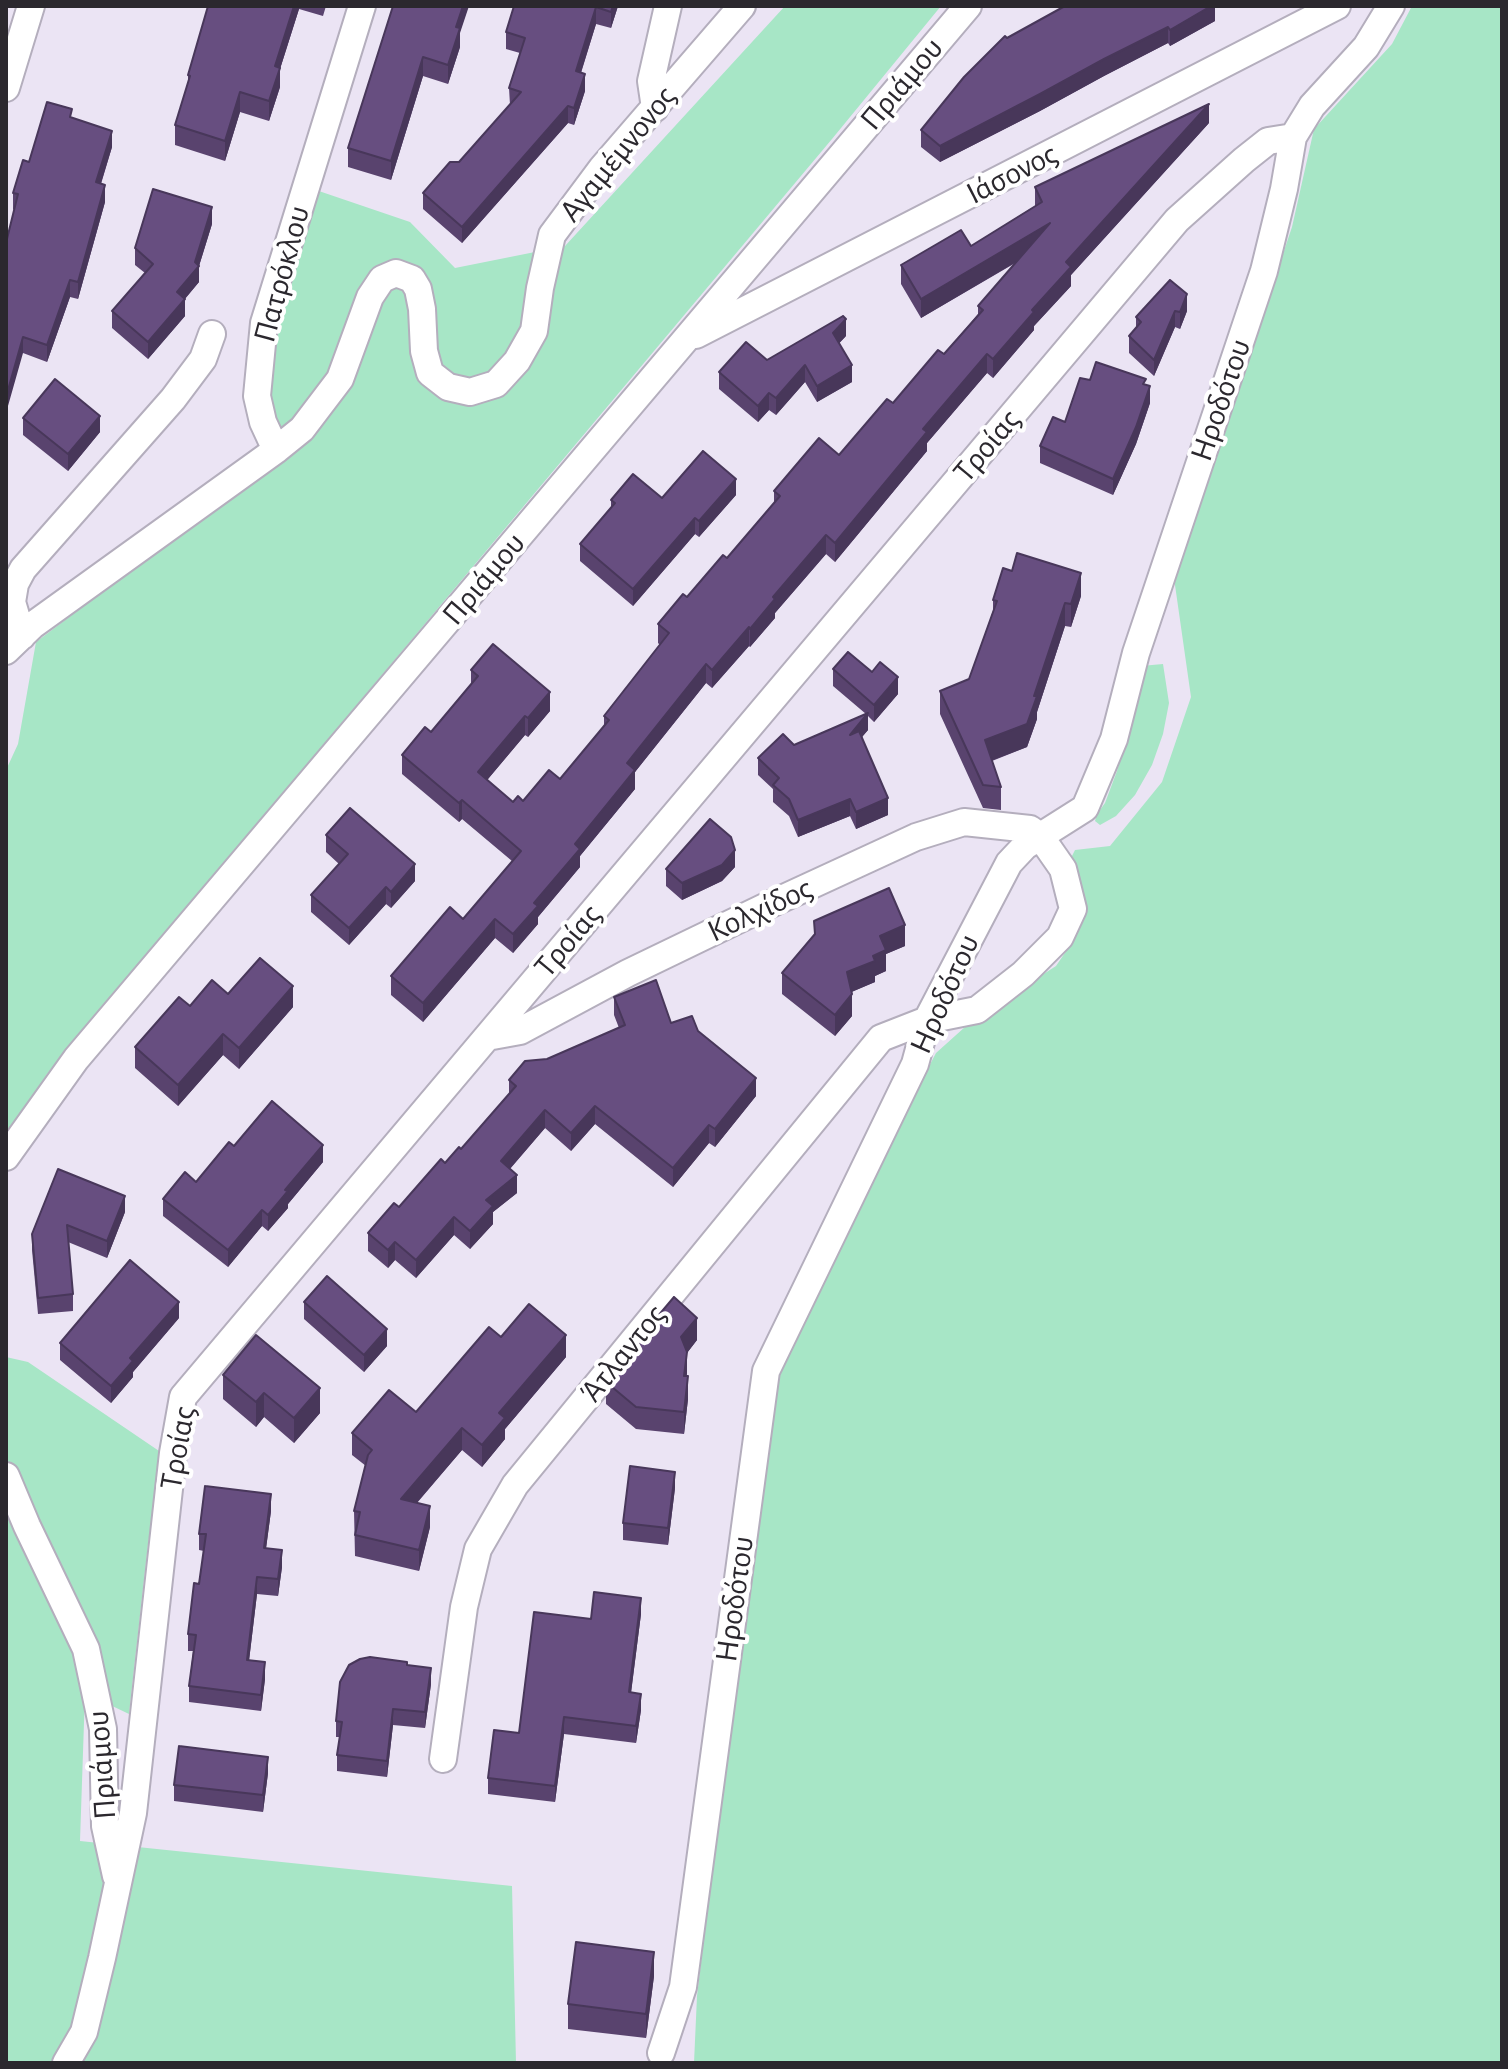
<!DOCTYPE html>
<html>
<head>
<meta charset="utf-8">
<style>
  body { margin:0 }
  #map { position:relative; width:1508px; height:2069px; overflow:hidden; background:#ebe4f4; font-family:"Alegreya Sans",sans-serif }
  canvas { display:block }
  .frame { position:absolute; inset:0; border:8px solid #2b282e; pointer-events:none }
</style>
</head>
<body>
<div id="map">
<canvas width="1508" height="2069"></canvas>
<div class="frame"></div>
</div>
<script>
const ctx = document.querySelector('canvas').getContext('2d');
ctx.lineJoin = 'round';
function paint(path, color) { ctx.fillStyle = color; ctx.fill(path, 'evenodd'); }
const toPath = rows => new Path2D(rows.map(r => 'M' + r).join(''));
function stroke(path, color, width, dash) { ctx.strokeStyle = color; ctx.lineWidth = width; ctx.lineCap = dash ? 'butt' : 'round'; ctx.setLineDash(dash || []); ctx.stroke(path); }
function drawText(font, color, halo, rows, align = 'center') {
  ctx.font = font + ' "Alegreya Sans",sans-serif'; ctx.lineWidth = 8; ctx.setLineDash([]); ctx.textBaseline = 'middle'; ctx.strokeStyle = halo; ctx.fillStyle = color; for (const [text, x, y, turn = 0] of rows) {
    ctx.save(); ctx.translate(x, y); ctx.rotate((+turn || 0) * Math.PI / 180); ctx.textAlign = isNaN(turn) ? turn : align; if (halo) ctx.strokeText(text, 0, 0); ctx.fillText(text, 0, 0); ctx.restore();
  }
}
paint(toPath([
  [785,6,941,6,832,139,47,1074,6,1140,6,770,18,744,36,642,294,447,274,420,265,371,310,188,410,222,455,268,565,246],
  [1412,6,1502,6,1502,2063,694,2063,697,1996,772,1363,936,1053,975,1018,1056,966,1075,938,1082,906,1071,858,1075,850,1110,846,1162,782,1191,697,1174,578,1292,227,1314,129,1392,44],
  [1163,664,1169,703,1163,734,1152,765,1135,795,1116,816,1100,825,1095,821,1097,814,1105,803,1117,771,1137,702,1141,666],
  [6,1357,28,1362,162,1453,148,1544,129,1714,85,1693,80,1841,512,1886,516,2063,6,2063]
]), '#a7e6c6');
const street = toPath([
  [6,88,31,6],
  [655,108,651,81,668,6],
  [696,335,1337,6],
  [276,450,263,422,257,396,264,323,362,6],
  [22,636,12,602,15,584,23,569,173,399,203,359,212,334],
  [6,651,33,625,276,450,302,429,340,379,370,297,382,279,396,273,412,279,418,289,422,309,424,351,430,373,448,387,470,392,496,384,517,361,534,331,540,288,552,235,602,168,742,6],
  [6,1157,76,1059,968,6],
  [6,1476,27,1526,86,1649,103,1729,105,1826,116,1876],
  [443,1759,464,1607,478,1549,515,1485,881,1038,927,1020,977,1010,1023,974,1060,937,1073,909,1063,869,1040,836,1030,829,964,822,916,837,775,902,628,973,520,1031,487,1037],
  [661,2053,683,1987,766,1371,915,1064,927,1020,1009,863,1025,846,1085,808,1114,739,1136,653,1264,271,1284,189,1293,137,1312,106,1366,47,1391,6],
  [66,2063,84,2032,102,1958,133,1813,173,1453,183,1397,1177,220,1244,160,1268,141,1293,137]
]);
stroke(street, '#b4aebd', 30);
stroke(street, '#fff', 26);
paint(toPath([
  [208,6,326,6,323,16,299,9,280,69,280,87,269,121,240,112,225,161,175,145,175,125,188,85,188,75],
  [393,6,460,33,460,47,448,84,423,76,391,180,348,167,348,148],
  [514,6,618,6,611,28,596,24,581,73,585,91,574,125,568,123,462,243,423,209,423,193,459,162,510,105,509,88,520,53,506,49,506,32],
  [1215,6,1215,21,1170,46,1168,43,1104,76,1040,111,940,162,921,147,921,130,1007,38],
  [72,118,112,147,101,184,105,202,78,299,70,297,47,362,23,353,14,210,13,209,13,193,29,162],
  [1209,123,1071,275,1071,286,1034,326,1034,330,993,378,987,373,927,443,927,451,835,562,826,554,775,613,775,618,750,647,749,646,712,688,706,683,635,772,635,789,580,856,580,867,538,917,538,924,513,953,495,938,423,1022,391,995,391,976,463,919,512,861,462,819,459,822,402,774,402,755,431,732,471,684,471,670,550,711,528,737,525,735,487,780,513,802,523,801,560,779,604,727,604,716,660,645,658,643,658,624,727,558,774,504,774,491,839,455,944,354,978,314,978,306,1017,262,921,318,901,284,901,265,971,246,1035,206,1035,187],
  [212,224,199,266,199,282,185,299,185,316,148,359,112,328,112,311,145,273,135,265,135,248],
  [1170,280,1187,311,1180,329,1175,327,1154,376,1129,353,1129,336,1136,328,1136,317],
  [846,336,839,343,852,382,817,402,805,382,776,415,769,410,758,422,719,389,719,372,767,360],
  [1090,380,1146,385,1150,403,1136,444,1113,495,1040,463,1040,446,1065,422],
  [23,418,100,432,68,471,23,435],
  [736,495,699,537,695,534,633,606,580,561,580,544,611,509,611,500],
  [1081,596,1071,627,1065,626,1037,712,1037,719,1027,747,992,761,1001,787,1001,810,983,808,940,714,940,691,969,679,993,611,993,600],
  [833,669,898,694,874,722,868,716,868,730,862,737,888,815,856,829,850,816,798,837,789,816,773,802,773,789,758,775,758,758,794,745,866,714,833,686],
  [326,835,415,881,391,908,386,904,349,945,311,912,311,895,339,864,326,852],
  [735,867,722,881,682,900,666,886,666,869],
  [814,921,905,946,886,954,886,971,875,976,875,982,851,992,852,1016,835,1036,782,994,782,973,814,935],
  [228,994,293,1007,239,1069,223,1055,178,1106,135,1068,135,1047,190,1006],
  [614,997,671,1023,698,1031,756,1096,715,1147,709,1143,673,1187,595,1124,571,1151,545,1128,510,1169,517,1193,493,1212,493,1224,470,1249,454,1235,416,1278,395,1260,388,1268,368,1251,368,1233,399,1207,461,1149,509,1094,509,1080,547,1059,619,1028,614,1015],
  [234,1146,323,1162,288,1204,288,1208,268,1231,262,1226,228,1267,163,1216,163,1199,196,1182],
  [125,1212,107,1258,68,1242,73,1294,73,1311,38,1314,32,1250,32,1234],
  [304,1302,387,1346,364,1372,304,1319],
  [658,1316,697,1340,687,1353,686,1376,688,1399,684,1434,636,1429,606,1404,606,1382,658,1323],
  [179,1318,133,1372,133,1377,111,1403,60,1360,60,1343],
  [501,1337,566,1357,505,1429,505,1439,482,1467,462,1450,417,1503,430,1527,419,1571,355,1556,354,1511,366,1466,352,1455,352,1433,416,1412],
  [223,1375,320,1413,294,1443,264,1417,256,1427,223,1399],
  [675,1488,668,1545,623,1540,623,1523],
  [271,1511,266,1548,282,1567,278,1596,257,1594,249,1661,265,1679,261,1711,189,1702,189,1686,193,1651,188,1651,188,1634,199,1584,204,1551,199,1550,199,1534],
  [641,1614,631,1692,641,1710,636,1743,564,1734,555,1802,488,1794,488,1778,519,1733,591,1619],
  [407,1665,431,1684,425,1728,393,1725,387,1777,337,1771,337,1755,340,1737,336,1737,336,1721],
  [268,1773,263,1812,174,1801,174,1785],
  [654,1976,646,2038,568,2029,568,2004]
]), '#59436e');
paint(toPath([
  [294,6,299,6,299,9,280,69,280,87,269,121,269,101,275,66],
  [463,6,469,6,460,33,460,47,448,84,448,65,456,27],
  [613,6,618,6,611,28,611,12],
  [1211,6,1215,6,1215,21,1170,46,1170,30],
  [596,7,596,24,576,88,576,71],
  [1168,27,1168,43,1104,76,1040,111,940,162,940,146,1104,59],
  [423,57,423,76,391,180,391,161],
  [585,74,585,91,574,125,574,108],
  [240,92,240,112,225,161,225,141],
  [1209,104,1209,123,1071,275,1071,286,1034,326,1034,330,993,378,993,359,1066,262],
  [568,106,568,123,462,243,462,227],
  [112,131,112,147,96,199,96,182],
  [105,185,105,202,78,299,78,282],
  [212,207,212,224,199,266,199,282,177,308,177,292,195,262],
  [1050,223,1050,242,921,318,921,299],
  [70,280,70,297,47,362,47,345],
  [1187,294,1187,311,1180,329,1180,312],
  [185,299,185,316,148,359,148,342],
  [1175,311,1175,327,1154,376,1154,360],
  [846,319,846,336,833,350,833,333],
  [23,337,23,353,6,413,6,397],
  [987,354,987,373,927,443,927,451,835,562,835,543,923,429],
  [805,365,805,382,776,415,776,398],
  [852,365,852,382,817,402,817,386],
  [1150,386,1150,403,1136,444,1113,495,1113,479],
  [769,393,769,410,758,422,758,406],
  [100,416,100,432,68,471,68,454],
  [736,479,736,495,699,537,699,521],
  [695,518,695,534,633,606,633,589],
  [826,535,826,554,775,613,775,618,750,647,750,629,773,597],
  [1081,573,1081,596,1071,627,1071,604],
  [1065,603,1065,626,1037,712,1037,719,1027,747,985,763,985,740,1034,696],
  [749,627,749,646,712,688,712,670],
  [706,664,706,683,635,772,635,789,580,856,580,867,538,917,538,924,513,953,513,934,575,844,627,763],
  [898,677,898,694,874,722,874,705],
  [550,692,550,711,528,737,528,718],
  [868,713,868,730,850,751,850,735],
  [525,716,525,735,478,791,478,772],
  [888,798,888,815,856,829,856,812],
  [850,799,850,816,798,837,798,820],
  [462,800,462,819,459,822,459,803],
  [735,850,735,867,722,881,682,900,682,883],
  [415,864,415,881,391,908,391,892],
  [386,887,386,904,349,945,349,928],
  [495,919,495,938,423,1022,423,1003],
  [905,925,905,946,886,954,886,971,875,976,875,982,847,994,847,972,873,956,880,936],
  [293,986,293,1007,239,1069,239,1048],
  [852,994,852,1016,835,1036,835,1015],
  [223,1034,223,1055,178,1106,178,1085],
  [756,1078,756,1096,715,1147,715,1129],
  [595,1106,595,1124,571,1151,571,1133],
  [545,1110,545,1128,501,1179,501,1161],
  [709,1125,709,1143,673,1187,673,1168],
  [323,1145,323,1162,288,1204,288,1208,268,1231,268,1215,285,1190],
  [517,1175,517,1193,493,1212,493,1224,470,1249,470,1231,486,1200],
  [125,1196,125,1212,107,1258,107,1241],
  [262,1210,262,1226,228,1267,228,1250],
  [454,1217,454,1235,416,1278,416,1260],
  [395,1242,395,1260,388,1268,388,1250],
  [179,1302,179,1318,133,1372,133,1377,111,1403,111,1386,130,1358],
  [697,1318,697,1340,687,1353,687,1374,684,1398,681,1337],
  [387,1329,387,1346,364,1372,364,1355],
  [566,1335,566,1357,505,1429,505,1439,482,1467,482,1445,499,1413],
  [688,1376,688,1399,684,1434,684,1412],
  [320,1388,320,1413,294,1443,294,1418],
  [264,1393,264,1417,256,1427,256,1402],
  [462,1428,462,1450,401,1521,401,1499],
  [675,1472,675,1488,668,1545,668,1528],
  [271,1494,271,1511,264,1564,264,1548],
  [430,1506,430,1527,419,1571,419,1550],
  [282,1550,282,1567,278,1596,278,1579],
  [257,1577,257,1594,247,1677,247,1660],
  [641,1598,641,1614,629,1709,629,1692],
  [265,1662,265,1679,261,1711,261,1695],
  [431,1668,431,1684,425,1728,425,1712],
  [641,1694,641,1710,636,1743,636,1726],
  [393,1709,393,1725,387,1777,387,1761],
  [564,1717,564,1734,555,1802,555,1786],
  [268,1757,268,1773,263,1812,263,1795],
  [654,1952,654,1976,646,2038,646,2014]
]), '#48375a');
const building = toPath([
  [208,6,294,6,275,66,280,68,269,101,240,92,225,141,175,125,190,76,188,75,208,6],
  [393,6,463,6,456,27,460,28,448,65,423,57,391,161,348,148,393,6],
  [514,6,613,6,611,12,596,7,576,71,585,74,574,108,568,106,462,227,423,193,450,162,459,162,521,92,509,88,525,38,506,32,514,6],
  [1065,6,1211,6,1170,30,1168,27,1104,59,1040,94,940,146,921,130,964,77,1005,36,1007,38,1065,6],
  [47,102,72,109,70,117,112,131,96,182,105,185,78,282,70,280,47,345,23,337,6,397,6,243,18,194,13,193,23,160,29,162,47,102],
  [1209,104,1066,262,1071,267,1032,310,1034,312,993,359,987,354,923,429,927,432,835,543,826,535,773,597,775,599,750,629,749,627,712,670,706,664,627,763,635,770,575,844,580,849,534,903,538,906,513,934,495,919,423,1003,391,976,450,907,463,919,521,851,462,800,459,803,402,755,425,727,431,732,478,676,471,670,493,644,550,692,528,718,525,716,478,772,513,802,518,796,523,801,549,770,560,779,609,720,604,716,669,633,658,624,683,594,687,597,723,555,727,558,780,496,774,491,819,438,839,455,887,399,893,403,938,350,944,354,983,310,978,306,1050,223,921,299,901,265,961,230,971,246,1042,202,1035,187,1209,104],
  [153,189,212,207,195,262,199,266,177,292,185,299,148,342,112,311,153,264,135,248,153,189],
  [1170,280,1187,294,1180,312,1175,311,1154,360,1129,336,1141,322,1136,317,1170,280],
  [843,316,846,319,833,333,852,365,817,386,805,365,776,398,769,393,758,406,719,372,746,342,767,360,843,316],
  [1096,362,1146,379,1143,384,1150,386,1136,427,1113,479,1040,446,1053,417,1065,422,1080,378,1090,380,1096,362],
  [55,379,100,416,68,454,23,418,55,379],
  [703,451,736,479,699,521,695,518,633,589,580,544,615,503,611,500,633,474,662,498,703,451],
  [1017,553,1081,573,1071,604,1065,603,1034,696,1037,696,1027,724,985,740,1001,787,983,785,940,691,969,679,997,601,993,600,1003,568,1012,571,1017,553],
  [848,652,872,672,880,662,898,677,874,705,833,669,848,652],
  [868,713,850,735,859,731,888,798,856,812,850,799,798,820,789,799,773,785,779,778,758,758,783,734,794,745,868,713],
  [350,808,415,864,391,892,386,887,349,928,311,895,348,854,326,835,350,808],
  [710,819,731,837,735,850,722,865,682,883,666,869,710,819],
  [889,888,905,925,880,936,886,950,873,956,875,961,847,972,852,994,835,1015,782,973,815,934,814,921,889,888],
  [260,958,293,986,239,1048,223,1034,178,1085,135,1047,179,997,190,1006,212,980,228,994,260,958],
  [656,980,671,1023,692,1016,698,1031,756,1078,715,1129,709,1125,673,1168,595,1106,571,1133,545,1110,501,1161,517,1175,486,1200,493,1206,470,1231,454,1217,416,1260,395,1242,388,1250,368,1233,394,1203,399,1207,441,1159,445,1163,459,1147,461,1149,516,1086,509,1080,525,1061,547,1059,625,1025,614,997,656,980],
  [272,1101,323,1145,285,1190,288,1191,268,1215,262,1210,228,1250,163,1199,185,1172,196,1182,229,1142,234,1146,272,1101],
  [58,1169,125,1196,107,1241,67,1225,73,1294,38,1298,32,1234,58,1169],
  [130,1260,179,1302,130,1358,133,1361,111,1386,60,1343,130,1260],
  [327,1276,387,1329,364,1355,304,1302,327,1276],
  [674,1297,697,1318,681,1337,687,1352,684,1376,688,1376,684,1412,636,1407,606,1382,661,1319,658,1316,674,1297],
  [529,1304,566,1335,499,1413,505,1418,482,1445,462,1428,401,1499,430,1506,419,1550,355,1535,360,1512,354,1511,368,1455,372,1450,352,1433,389,1390,416,1412,489,1327,501,1337,529,1304],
  [256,1335,320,1388,294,1418,264,1393,256,1402,223,1375,256,1335],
  [630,1466,675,1472,668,1528,623,1523,630,1466],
  [205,1486,271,1494,264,1548,282,1550,278,1579,257,1577,247,1660,265,1662,261,1695,189,1686,196,1635,188,1634,194,1583,199,1584,206,1534,199,1534,205,1486],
  [594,1592,641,1598,629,1692,641,1694,636,1726,564,1717,555,1786,488,1778,494,1730,519,1733,534,1612,591,1619,594,1592],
  [370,1657,407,1662,407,1665,431,1668,425,1712,393,1709,387,1761,337,1755,342,1722,336,1721,340,1682,349,1665,360,1659,370,1657],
  [179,1746,268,1757,263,1795,174,1785,179,1746],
  [576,1942,654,1952,646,2014,568,2004,576,1942]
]);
paint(building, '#674e80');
stroke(building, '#48375a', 2);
drawText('32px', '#2b282e', '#fff', [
  ["Πριάμου",902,84,-50],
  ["Αγαμέμνονος",618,154,-51],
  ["Ιάσονος",1012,174,-27],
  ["Πατρόκλου",282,274,-75],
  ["Ηροδότου",1221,400,-71],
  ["Τροίας",987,446,-50],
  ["Πριάμου",484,579,-50],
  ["Κολχίδος",760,910,-25],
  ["Τροίας",568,941,-50],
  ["Ηροδότου",945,994,-66],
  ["Άτλαντος",623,1354,-51],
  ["Τροίας",178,1448,-80],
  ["Ηροδότου",735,1599,-82],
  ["Πριάμου",102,1765,-94]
]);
</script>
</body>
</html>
